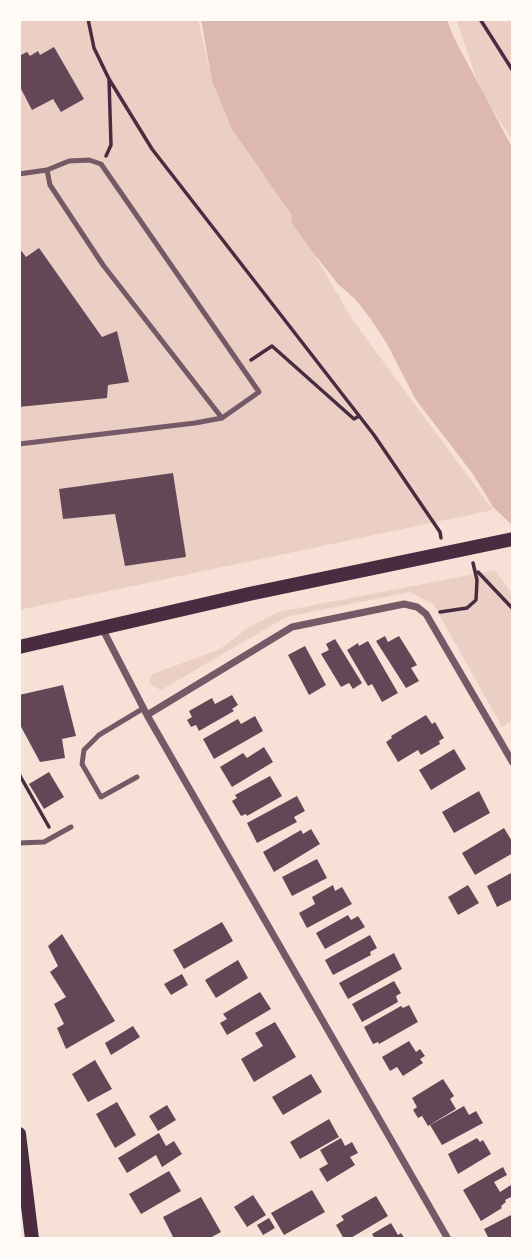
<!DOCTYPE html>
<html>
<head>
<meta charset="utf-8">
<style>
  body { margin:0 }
  #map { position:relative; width:532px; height:1258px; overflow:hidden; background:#f7e1d7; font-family:Quicksand,sans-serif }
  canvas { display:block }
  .frame { position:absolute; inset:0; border:21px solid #fffaf5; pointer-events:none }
</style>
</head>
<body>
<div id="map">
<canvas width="532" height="1258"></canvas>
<div class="frame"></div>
</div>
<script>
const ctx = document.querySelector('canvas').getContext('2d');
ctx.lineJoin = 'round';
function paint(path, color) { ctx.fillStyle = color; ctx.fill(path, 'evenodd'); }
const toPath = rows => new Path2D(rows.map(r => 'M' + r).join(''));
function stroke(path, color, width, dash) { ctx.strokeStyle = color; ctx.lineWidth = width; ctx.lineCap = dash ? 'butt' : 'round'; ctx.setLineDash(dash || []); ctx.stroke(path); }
paint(toPath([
  [19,19,198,19,212,81,354,322,493,510,19,610],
  [456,19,513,19,513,141,481,92],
  [495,570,513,595,513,720,502,727,434,605,410,592,286,617,161,690,152,686,149,680,153,674,220,649,248,628,278,612]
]), '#ebcfc5');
paint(toPath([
  [201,19,447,19,453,36,513,149,513,526,493,507,473,474,416,400,386,342,370,318,355,299,338,284,315,255,292,223,291,214,232,129,212,81]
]), '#dcb8b0');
paint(toPath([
  [54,47,84,99,61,112,53,99,32,110,19,85,19,56,27,52,30,56,38,51,40,55],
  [19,248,26,257,39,248,102,337,117,331,129,382,108,385,107,398,19,407],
  [173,473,186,557,125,566,115,514,63,519,59,489],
  [385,636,388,642,399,636,417,665,411,668,419,681,406,688,376,641],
  [335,639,362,683,353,689,349,683,341,687,321,654,329,650,326,644],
  [368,641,398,693,382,702,372,684,368,686,347,650,358,643,359,646],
  [305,646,326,685,309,695,288,655],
  [63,685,76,736,62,739,65,758,40,762,19,723,19,695],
  [232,695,238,705,232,709,234,711,199,731,196,725,191,727,187,720,192,717,189,711,212,698,215,704],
  [426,715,432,724,435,722,444,738,439,741,440,744,421,755,418,750,398,762,386,742,392,738,391,736],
  [255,716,263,731,214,759,203,739,238,719,241,724],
  [264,747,273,762,232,787,220,767,243,753,247,758],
  [454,749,466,769,431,790,419,770],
  [49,772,64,797,44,809,29,784],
  [270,776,282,796,247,816,246,814,241,816,232,801,237,798,235,795],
  [479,791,490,813,454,833,442,812],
  [297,796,305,811,294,817,297,822,257,843,247,823],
  [504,828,513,843,513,853,475,875,462,853],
  [311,829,320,844,274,872,263,852,301,830,303,834],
  [317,859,327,878,292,896,282,877],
  [513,872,513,899,497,907,487,886],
  [333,885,335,891,342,887,352,904,307,928,299,913,315,904,312,897],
  [468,885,479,903,458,915,448,897],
  [348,915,351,920,358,916,365,927,325,949,316,933],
  [222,922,233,941,184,969,173,950],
  [62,934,115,1021,66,1049,57,1028,64,1024,54,1004,66,997,50,972,58,966,48,946],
  [370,935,377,948,370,952,371,955,333,975,325,960],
  [394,953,402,969,348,999,339,983],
  [238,960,248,978,216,998,205,980],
  [182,974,188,985,171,995,164,984],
  [394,981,401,993,396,996,398,1002,362,1022,352,1004],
  [260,992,271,1009,227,1035,220,1023,227,1019,223,1014],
  [409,1005,418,1022,379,1044,378,1042,373,1044,364,1027,401,1006,403,1008],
  [275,1022,296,1057,254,1082,241,1059,263,1046,255,1033],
  [133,1026,140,1037,111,1055,105,1043],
  [409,1041,416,1052,420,1049,425,1056,420,1059,423,1063,403,1076,397,1067,390,1071,382,1057],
  [95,1060,112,1089,88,1102,72,1074],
  [311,1074,322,1092,283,1115,272,1097],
  [443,1079,454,1096,450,1099,456,1109,428,1126,422,1116,418,1118,413,1110,417,1107,412,1098],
  [117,1102,136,1135,115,1148,96,1114],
  [167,1105,176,1120,158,1131,149,1116],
  [464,1106,469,1115,476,1111,483,1123,442,1145,430,1125],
  [329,1119,339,1137,300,1159,290,1142],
  [159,1133,166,1146,174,1141,182,1154,162,1167,156,1155,127,1173,118,1158],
  [341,1138,345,1146,352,1142,358,1153,350,1157,355,1165,327,1182,319,1169,328,1164,320,1150],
  [477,1138,480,1142,483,1140,491,1154,458,1174,448,1154],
  [503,1167,507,1175,494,1182,500,1192,511,1185,513,1196,505,1200,506,1202,501,1206,502,1208,481,1221,463,1190],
  [169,1171,181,1191,141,1214,129,1194],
  [312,1190,325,1212,284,1235,271,1213],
  [253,1195,266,1215,247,1227,234,1207],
  [376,1196,388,1216,349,1239,344,1239,336,1225,344,1220,341,1216],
  [201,1197,221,1232,208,1239,174,1239,163,1217],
  [513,1214,513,1239,489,1239,484,1229],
  [269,1218,275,1228,263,1235,257,1225],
  [391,1223,398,1235,401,1233,405,1239,375,1239,372,1234]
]), '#644757');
stroke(toPath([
  [88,19,94,48,109,79,152,149,374,435,440,532,441,538],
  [480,19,513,71],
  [106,156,111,145,109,79],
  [251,360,272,346,354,419,359,416],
  [478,572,513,609],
  [440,612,467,608,476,600,477,580,473,563],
  [19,774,49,827]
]), '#4a2c40', 3.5);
stroke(toPath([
  [19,174,47,170],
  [19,444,195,423,222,418,259,392,101,164,89,160,69,161,47,170,50,185,103,265,222,418],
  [137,777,101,797,82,764,84,750,99,735,144,708],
  [19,843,44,842,71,827]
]), '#755966', 5);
stroke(toPath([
  [102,628,147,715,448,1239],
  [147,715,292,627,404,604,417,607,426,614,513,763]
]), '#755966', 7);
stroke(toPath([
  [19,647,249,594,513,539],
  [19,1134,32,1239]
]), '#4a2c40', 14);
</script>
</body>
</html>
